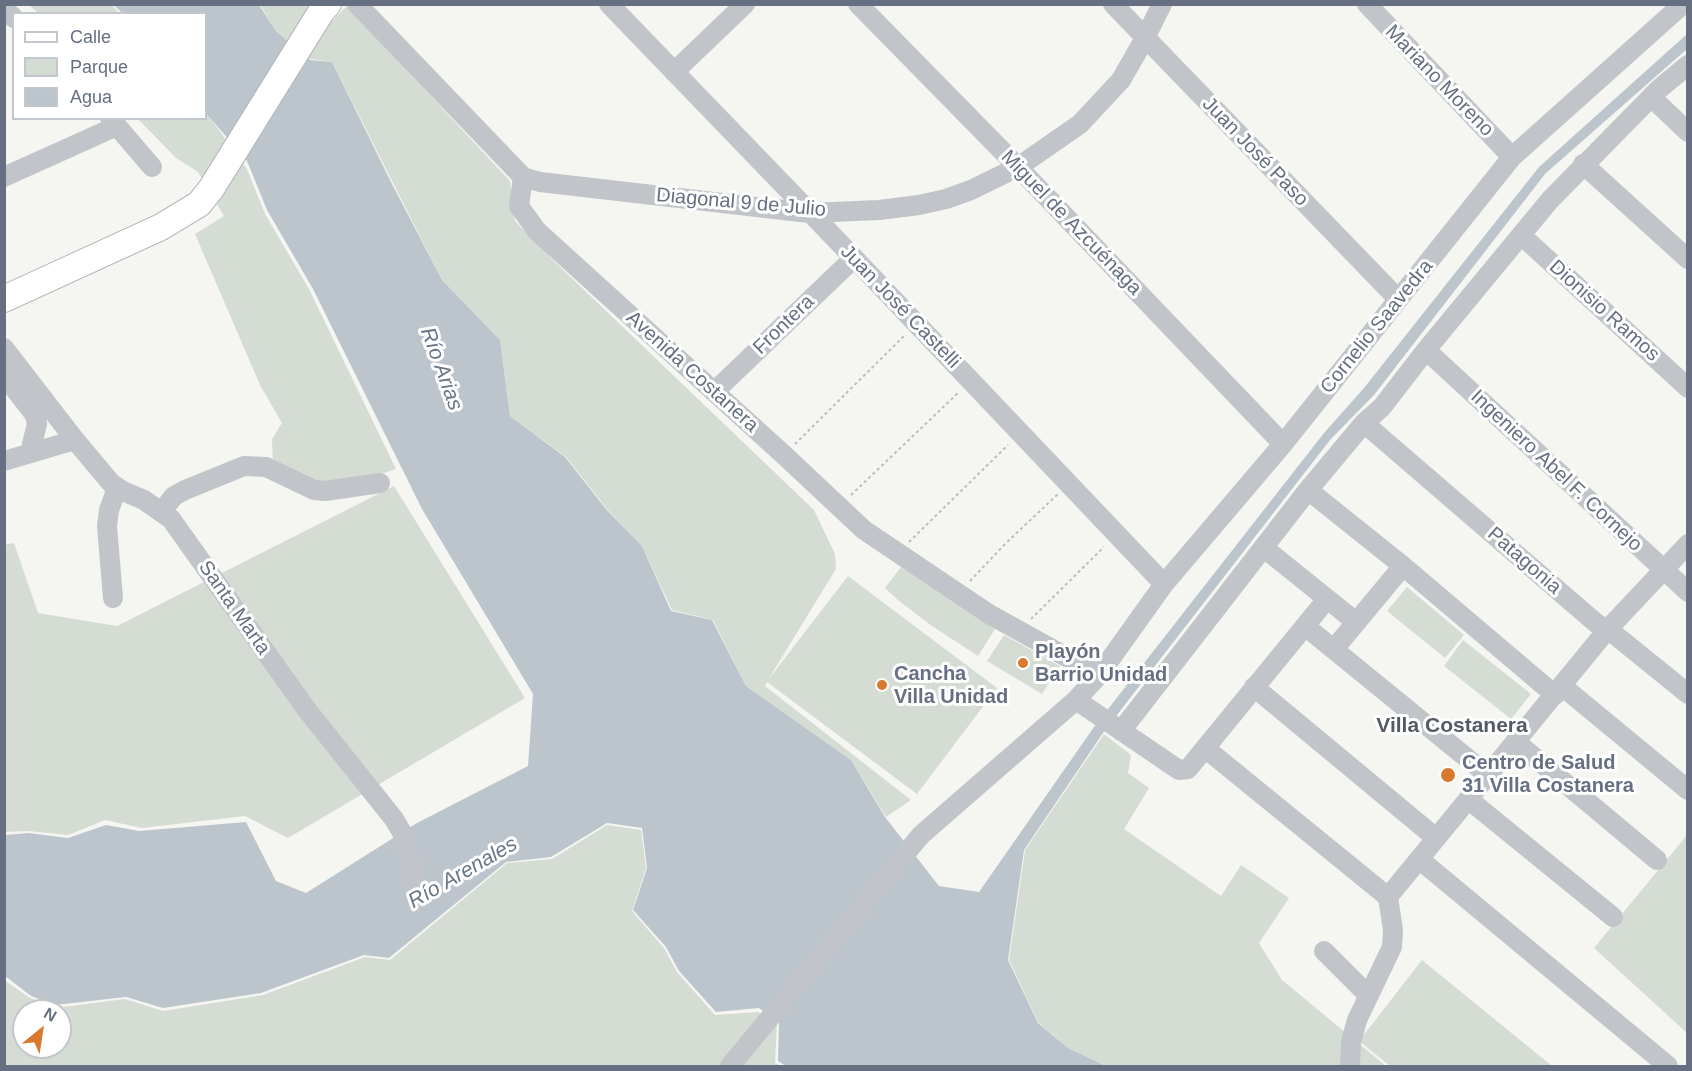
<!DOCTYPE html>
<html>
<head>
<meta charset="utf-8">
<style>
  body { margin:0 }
  #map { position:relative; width:1692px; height:1071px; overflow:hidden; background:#f5f6f2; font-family:Helvetica,sans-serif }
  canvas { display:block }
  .frame { position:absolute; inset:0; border:6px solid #667082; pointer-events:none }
  .legend { position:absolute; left:12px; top:12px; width:195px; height:108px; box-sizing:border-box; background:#fff; border:2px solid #c2c6cd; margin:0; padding:8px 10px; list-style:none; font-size:18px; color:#667082 }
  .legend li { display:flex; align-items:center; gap:12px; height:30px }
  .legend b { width:30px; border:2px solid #c2c6cd }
  .north { position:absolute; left:12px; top:999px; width:60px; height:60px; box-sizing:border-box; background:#fff; border:2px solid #c2c6cd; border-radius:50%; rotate:30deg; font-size:16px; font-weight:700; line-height:24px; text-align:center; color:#667082 }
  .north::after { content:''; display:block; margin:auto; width:21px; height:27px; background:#d9792f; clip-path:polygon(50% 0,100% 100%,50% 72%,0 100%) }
</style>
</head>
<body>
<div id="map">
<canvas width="1692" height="1071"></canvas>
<div class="frame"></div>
<ul class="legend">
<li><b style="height:8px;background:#fff"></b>Calle</li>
<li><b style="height:16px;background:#d5dcd4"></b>Parque</li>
<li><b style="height:16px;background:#bdc5cc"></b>Agua</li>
</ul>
<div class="north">N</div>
</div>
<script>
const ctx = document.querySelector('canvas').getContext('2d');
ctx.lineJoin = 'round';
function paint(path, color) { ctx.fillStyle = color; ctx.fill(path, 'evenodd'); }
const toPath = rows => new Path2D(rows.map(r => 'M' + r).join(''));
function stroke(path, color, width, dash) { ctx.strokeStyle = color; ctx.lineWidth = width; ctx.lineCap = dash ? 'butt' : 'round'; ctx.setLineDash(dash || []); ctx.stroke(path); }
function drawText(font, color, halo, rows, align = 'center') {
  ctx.font = font + ' Helvetica,sans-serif'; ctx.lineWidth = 6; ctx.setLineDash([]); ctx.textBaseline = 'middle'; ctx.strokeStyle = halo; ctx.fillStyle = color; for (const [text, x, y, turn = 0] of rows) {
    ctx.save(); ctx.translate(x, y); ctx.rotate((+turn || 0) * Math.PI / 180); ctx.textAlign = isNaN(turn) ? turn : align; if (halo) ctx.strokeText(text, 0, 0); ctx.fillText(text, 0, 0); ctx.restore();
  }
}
paint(toPath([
  [29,5,112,5,119,13,38,13],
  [260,5,318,5,333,20,347,6,510,181,515,221,556,263,814,510,835,554,836,569,768,680,848,576,997,688,917,794,767,682,765,686,911,800,886,817,851,760,746,686,713,620,672,610,642,546,607,509,566,457,510,416,500,340,442,280,332,62,310,59,276,31],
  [206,112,247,169,265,214,309,289,396,469,366,479,321,485,273,464,272,439,282,423,260,385,195,234,224,216,198,172,176,158,138,119,206,118],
  [394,486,525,698,288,838,245,816,142,828,105,820,68,835,28,831,5,832,4,545,14,543,38,613,117,626],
  [901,567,926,580,954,602,995,629,978,656,929,624,898,600,885,588],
  [1407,587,1464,635,1445,658,1387,611],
  [1004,635,1060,666,1042,694,987,661],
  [1463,640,1531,694,1511,719,1444,666],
  [1104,734,1131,755,1128,773,1149,788,1124,829,1221,896,1241,865,1289,898,1259,943,1282,980,1386,1066,1106,1066,1068,1048,1038,1022,1009,960,1025,850],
  [607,825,641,830,646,868,632,911,664,948,677,972,715,1015,758,1012,777,1023,775,1063,781,1066,5,1066,4,980,30,998,55,1008,125,999,163,1011,263,995,365,957,390,960,507,863,552,859],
  [24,1011,60,1011,60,1047,24,1047],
  [1687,835,1687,1033,1594,948],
  [1422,960,1552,1066,1390,1066,1359,1041]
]), '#d5dcd4');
paint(toPath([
  [114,5,259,5,276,31,310,60,332,62,391,182,442,280,500,340,510,416,565,457,606,509,642,546,671,611,712,620,746,686,851,760,885,817,939,886,979,892,1094,727,1324,433,1364,388,1539,167,1687,34,1687,49,1545,174,1374,395,1330,440,1103,733,1024,850,1008,960,1038,1023,1068,1048,1106,1066,786,1066,778,1061,779,1022,759,1008,716,1012,679,971,666,947,633,910,647,868,642,828,607,823,551,857,506,862,389,958,364,955,261,993,163,1008,126,997,55,1005,31,996,5,976,5,835,29,833,68,838,106,825,139,831,246,822,276,881,306,893,417,823,528,766,533,694,422,509,313,289,267,210,247,161,206,113,206,14,122,13]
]), '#bdc5cc');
const major = toPath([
  [4,299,161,227,199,204,211,189,321,12,328,4]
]);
stroke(major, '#b4b7bc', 28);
stroke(toPath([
  [795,444,904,336],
  [851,495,958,393],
  [909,542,1008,445],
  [970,581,1006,543,1058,494],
  [1031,619,1104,547]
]), '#bbbcbf', 2, [3, 3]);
stroke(toPath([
  [357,4,523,177],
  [609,4,854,258,1164,584],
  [858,4,1018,167,1283,444],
  [1113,4,1398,299],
  [1367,4,1512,157],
  [4,9,14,18],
  [674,72,745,4],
  [1651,97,1688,132],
  [110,118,152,167],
  [1583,164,1688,259],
  [4,177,117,126],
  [523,177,519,206,537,231,784,455,864,530,989,614,1099,675],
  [523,177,540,182,809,213,879,210,919,205,946,199,971,190,1018,167,1080,124,1121,80,1145,38,1162,4],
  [1521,235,1688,388],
  [4,348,75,440,111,483,123,491,144,500,171,519,307,710,394,819,404,836,418,902],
  [1426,350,1688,592],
  [4,375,35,415,37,424,32,444,33,452],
  [714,392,854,258],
  [1364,423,1596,623,1614,634,1688,694],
  [4,461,75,440],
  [1308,490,1403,566,1555,695],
  [162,511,174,496,185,490,244,466,266,467,314,490,325,491,380,483],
  [1264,548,1356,622],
  [113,598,107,526,109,510,117,488],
  [1305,626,1489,776],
  [1334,649,1403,566],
  [1562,686,1688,790],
  [1254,687,1436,838],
  [1076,700,1179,770,1188,769,1327,599],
  [1121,731,1308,490,1364,423,1382,407,1426,350,1550,200,1659,89,1688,65],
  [1516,742,1657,860],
  [1205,748,1388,897],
  [1468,799,1613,917],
  [1419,859,1668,1066],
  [1388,897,1607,630,1688,544],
  [1324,951,1368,995],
  [730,1066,921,835,1076,700,1099,675,1164,584,1283,444,1512,157,1683,4],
  [1350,1066,1351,1042,1357,1020,1392,947,1393,930,1388,897]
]), '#c1c4c8', 20);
stroke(major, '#fff', 26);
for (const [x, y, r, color] of [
  [1023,663,6,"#d9792f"],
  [882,685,6,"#d9792f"],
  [1448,775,8,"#d9792f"]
]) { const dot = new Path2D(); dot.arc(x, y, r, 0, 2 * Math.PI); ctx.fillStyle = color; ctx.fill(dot); stroke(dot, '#fff', 2); }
drawText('20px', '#667082', '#fff', [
  ["Mariano Moreno",1439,81,46],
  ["Juan José Paso",1255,152,46],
  ["Diagonal 9 de Julio",741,203,5],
  ["Miguel de Azcuénaga",1071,223,46],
  ["Juan José Castelli",900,307,46],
  ["Dionisio Ramos",1604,311,42],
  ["Frontera",784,325,-44],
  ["Cornelio Saavedra",1377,327,-51],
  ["Avenida Costanera",692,372,42],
  ["Ingeniero Abel F. Cornejo",1556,471,43],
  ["Patagonia",1524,561,41],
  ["Santa Marta",234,608,55]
]);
drawText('bold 20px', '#667082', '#fff', [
  ["Playón",1035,652],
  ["Barrio Unidad",1035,675],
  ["Cancha",894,674],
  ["Villa Unidad",894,697],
  ["Centro de Salud",1462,763],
  ["31 Villa Costanera",1462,786]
], 'left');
drawText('italic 21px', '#677785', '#fff', [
  ["Río Arias",441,369,70],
  ["Río Arenales",463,873,-30]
]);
drawText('bold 21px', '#545b67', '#fff', [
  ["Villa Costanera",1452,726]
]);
</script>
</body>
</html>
